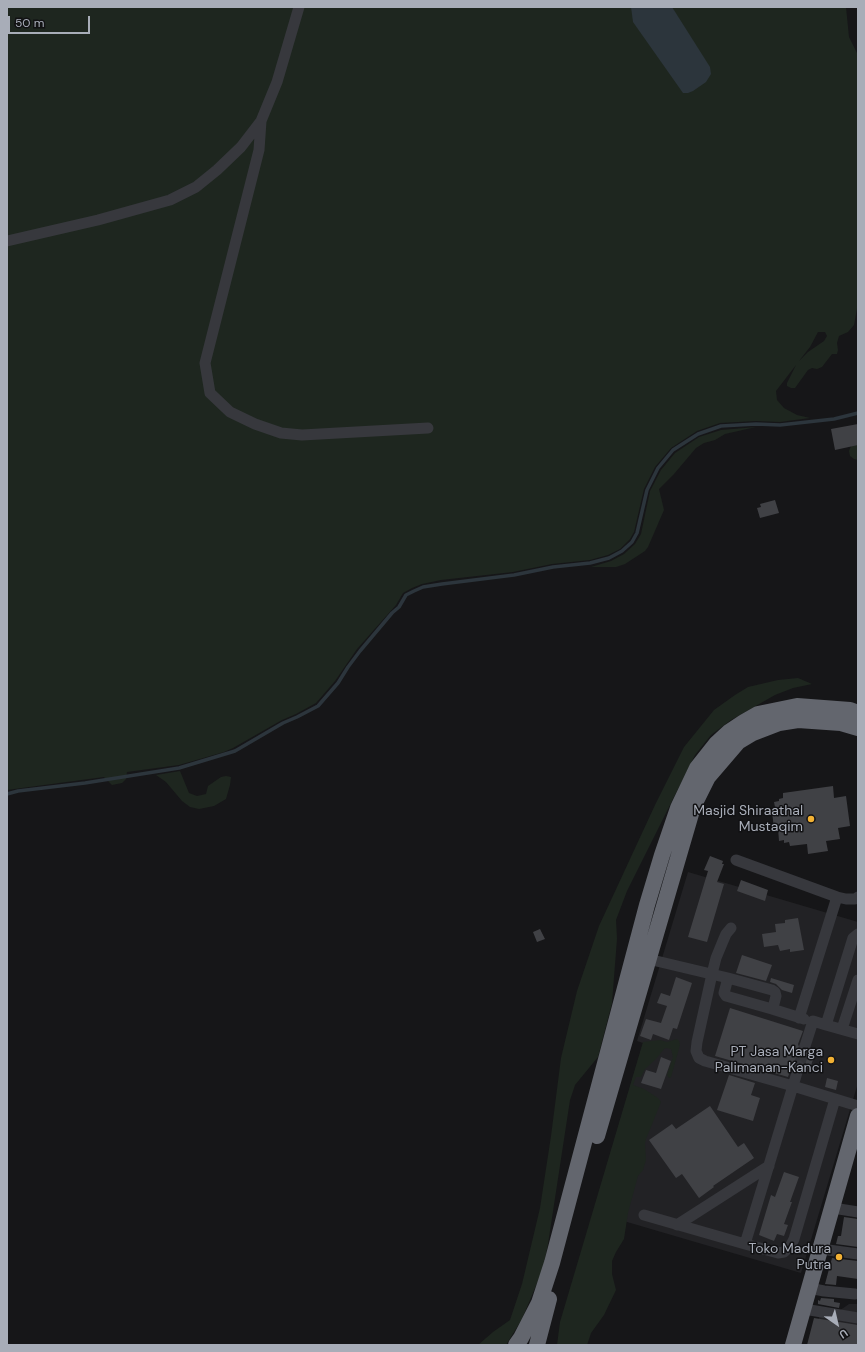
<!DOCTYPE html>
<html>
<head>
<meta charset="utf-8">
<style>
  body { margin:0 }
  #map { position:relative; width:865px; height:1352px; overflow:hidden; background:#161618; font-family:"DM Sans",sans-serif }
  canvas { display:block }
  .frame { position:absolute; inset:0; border:8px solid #a8adb8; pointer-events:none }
  .north { position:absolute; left:817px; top:1304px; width:40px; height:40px; -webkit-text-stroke:3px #111113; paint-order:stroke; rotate:146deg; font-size:11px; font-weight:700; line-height:16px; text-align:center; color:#a8adb8 }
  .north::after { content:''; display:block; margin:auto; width:14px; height:18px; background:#a8adb8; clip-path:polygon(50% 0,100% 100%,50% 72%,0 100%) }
  .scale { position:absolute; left:8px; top:16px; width:82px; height:18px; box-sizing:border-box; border:2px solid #a8adb8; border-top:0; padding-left:5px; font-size:12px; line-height:14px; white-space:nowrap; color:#a8adb8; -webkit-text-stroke:3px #111113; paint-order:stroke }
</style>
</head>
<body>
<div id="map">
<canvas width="865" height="1352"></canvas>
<div class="frame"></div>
<div class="north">U</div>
<div class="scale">50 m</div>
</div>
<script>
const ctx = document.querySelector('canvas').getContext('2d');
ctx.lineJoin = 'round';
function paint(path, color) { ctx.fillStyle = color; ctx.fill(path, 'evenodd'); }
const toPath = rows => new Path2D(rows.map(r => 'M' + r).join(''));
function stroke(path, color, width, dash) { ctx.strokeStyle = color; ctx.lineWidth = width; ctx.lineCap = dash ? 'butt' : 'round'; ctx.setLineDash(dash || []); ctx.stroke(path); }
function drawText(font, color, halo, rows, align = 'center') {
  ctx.font = font + ' "DM Sans",sans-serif'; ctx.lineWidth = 3; ctx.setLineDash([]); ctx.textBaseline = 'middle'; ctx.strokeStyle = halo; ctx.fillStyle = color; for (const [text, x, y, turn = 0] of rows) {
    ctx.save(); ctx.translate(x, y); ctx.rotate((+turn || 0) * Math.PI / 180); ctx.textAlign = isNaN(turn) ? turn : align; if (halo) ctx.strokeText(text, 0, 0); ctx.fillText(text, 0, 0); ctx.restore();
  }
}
paint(toPath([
  [688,872,858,922,858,1083,801,1273,593,1212,643,1043,637,1041],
  [849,1304,858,1304,858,1338,816,1330,821,1310,839,1311]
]), '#222225');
paint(toPath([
  [7,7,846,7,849,37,858,55,858,303,854,325,848,332,839,336,837,343,838,350,837,354,832,354,822,367,817,369,812,368,808,370,795,388,791,388,787,386,787,383,796,365,776,391,777,400,784,408,797,415,810,418,780,422,756,421,720,423,697,431,671,448,655,467,644,489,634,532,630,539,620,549,608,555,590,560,552,564,513,572,441,580,422,584,412,588,403,593,396,605,357,649,335,681,316,703,296,714,282,720,233,748,224,752,179,765,127,772,126,779,122,783,112,785,104,777,7,790],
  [818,332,825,332,827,336,824,341,808,352,799,361,810,347],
  [756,427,725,434,715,440,704,443,696,448,674,474,659,489,664,510,648,547,645,551,625,564,616,567,591,567,611,561,624,554,635,544,641,534,650,491,661,470,675,453,699,437,721,430],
  [858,441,858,460,854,459,850,456,849,451,851,446],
  [798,678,812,684,793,688,775,695,731,720,711,735,695,755,627,891,616,920,617,939,612,1003,598,1057,575,1085,570,1100,548,1244,543,1269,522,1319,506,1345,478,1345,493,1332,510,1320,522,1284,540,1208,551,1136,561,1058,577,991,599,926,655,805,684,747,714,710,735,695,748,687,778,680],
  [180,771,189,793,197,796,206,794,208,786,221,777,226,776,231,777,230,785,226,799,214,806,199,809,190,807,182,801,166,782,156,775],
  [677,1039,679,1041,680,1045,671,1077,669,1078,667,1075,673,1057,671,1049,666,1048,664,1049,656,1059,645,1069,641,1077,636,1077,633,1085,644,1089,658,1098,661,1102,646,1139,645,1144,646,1160,643,1170,638,1176,628,1213,624,1239,616,1252,612,1261,612,1274,616,1290,604,1315,591,1333,587,1345,557,1345,560,1322,643,1042,660,1040,667,1042]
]), '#1e261f');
paint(toPath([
  [631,7,672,7,710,67,711,74,706,82,693,91,688,93,683,93,633,22]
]), '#2c353c');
stroke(toPath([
  [7,794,18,791,85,783,179,768,235,751,283,723,297,717,318,706,338,683,348,667,360,651,392,613,399,607,406,595,414,591,423,587,442,584,514,575,553,567,590,563,609,558,622,551,632,542,637,533,647,490,658,468,673,450,698,434,721,426,756,424,780,425,834,419,858,413]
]), '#2c353c', 3.5);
paint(toPath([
  [858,424,858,445,835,450,831,429],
  [775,500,779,513,760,518,757,508,761,507,760,504],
  [833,786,834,798,846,796,850,826,838,828,840,839,826,841,828,851,808,854,807,844,790,846,789,842,784,843,784,840,779,841,778,828,774,828,772,812,776,812,774,802,779,801,779,799,783,798,783,793],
  [710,856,723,861,722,864,724,864,717,882,724,884,707,942,688,937,708,871,704,870],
  [741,880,768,890,765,901,737,891],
  [798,918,804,950,790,952,790,949,780,951,778,945,764,947,762,934,776,932,775,924,785,923,785,920],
  [540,929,545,939,537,942,533,932],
  [742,955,772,965,766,981,736,973],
  [676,977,692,983,677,1029,673,1028,669,1040,653,1034,651,1040,640,1036,646,1019,661,1023,667,1006,657,1003,661,993,670,996],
  [771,978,794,985,792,993,782,990,776,984,770,982],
  [730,1008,803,1031,798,1044,800,1050,806,1053,809,1051,812,1048,816,1050,810,1069,806,1068,806,1064,804,1061,797,1059,792,1064,788,1077,715,1056],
  [661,1057,671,1061,661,1089,641,1083,646,1070,656,1073],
  [729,1075,755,1083,751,1095,760,1098,753,1121,717,1110],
  [827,1078,838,1081,836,1090,825,1087],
  [710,1106,738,1147,744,1143,754,1158,713,1186,714,1187,699,1198,682,1174,676,1178,649,1140,672,1124,676,1129],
  [784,1172,799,1177,790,1202,792,1202,784,1224,788,1225,784,1236,777,1234,774,1241,759,1235,771,1195,775,1197],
  [844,1217,858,1219,858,1247,836,1244,838,1236,841,1236],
  [832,1258,858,1261,858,1279,837,1276,836,1285,825,1284],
  [821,1298,834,1299,834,1302,840,1303,839,1308,818,1304,818,1300,820,1301],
  [814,1318,858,1325,858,1345,807,1345]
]), '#404145');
stroke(toPath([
  [799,1066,805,1046]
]), '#333438', 11, [11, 5.5]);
stroke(toPath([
  [261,121,259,150,205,363,210,393,230,412,255,424,281,433,302,435,428,428],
  [7,241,98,220,170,200,196,187,217,170,241,147,261,121,277,82,299,7],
  [736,860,837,897,846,899,855,899,858,897],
  [731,928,726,934,723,941,716,958,712,974,697,1042,696,1051,699,1058,705,1061,793,1086,858,1106],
  [648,959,728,978,772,990,775,992,776,996,773,1008,772,1009,726,996,724,993,728,978],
  [772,1009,804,1019],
  [799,1018,837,897],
  [826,1025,858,1034],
  [842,1029,858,980],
  [805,1046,813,1021,826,1025,853,938,858,934],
  [833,1208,858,1212],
  [644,1215,745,1244,799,1066],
  [677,1225,769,1166],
  [745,1244,778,1253,784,1252,791,1245,794,1239,835,1099],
  [821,1249,858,1254],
  [809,1288,824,1291,855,1294],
  [804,1309,858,1318]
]), '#37383d', 11);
stroke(toPath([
  [597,1136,693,807,708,777,738,742,753,733,779,723,798,720,841,723,858,728],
  [516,1345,521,1338,539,1303,552,1263,647,905,662,855,678,808,697,768,716,744,729,732,744,722,758,714,797,706,850,710,858,713],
  [537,1345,549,1299],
  [793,1345,858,1116]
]), '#63666e', 16);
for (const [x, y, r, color] of [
  [811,819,4,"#f2b134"],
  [831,1060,4,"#f2b134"],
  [839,1257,4,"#f2b134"]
]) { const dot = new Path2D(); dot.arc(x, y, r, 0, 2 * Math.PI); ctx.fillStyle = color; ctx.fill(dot); stroke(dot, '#111113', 1.5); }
drawText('14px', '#a8adb8', '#111113', [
  ["Masjid Shiraathal",803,811],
  ["Mustaqim",803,827],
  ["PT Jasa Marga",823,1052],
  ["Palimanan-Kanci",823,1068],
  ["Toko Madura",831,1249],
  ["Putra",831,1265]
], 'right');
</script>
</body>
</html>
